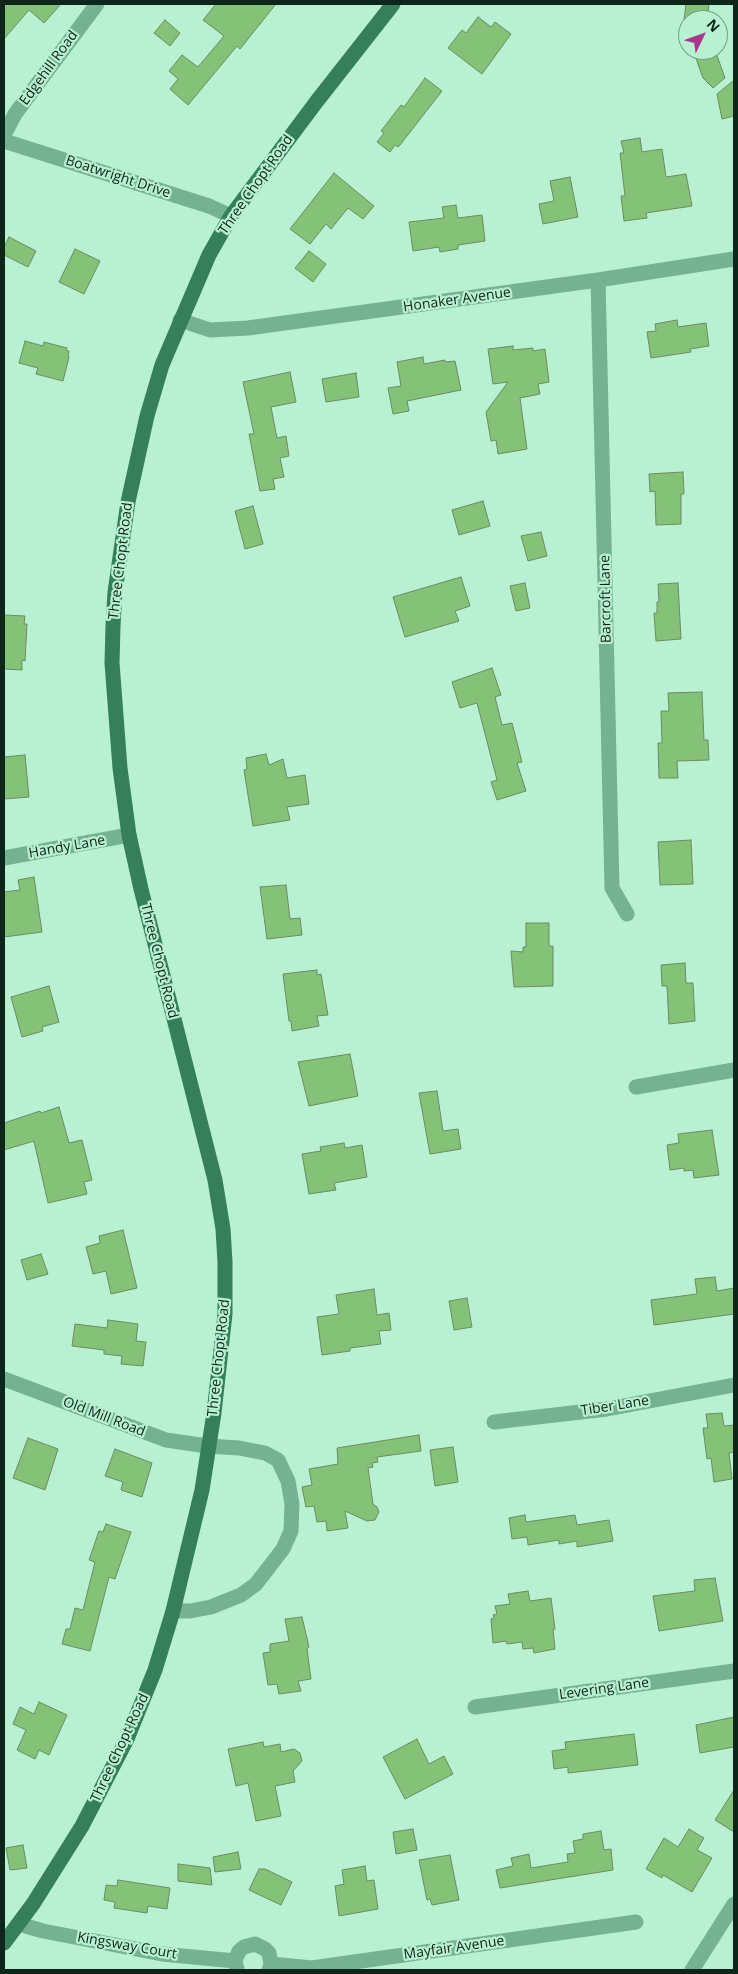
<!DOCTYPE html>
<html>
<head>
<meta charset="utf-8">
<style>
  body { margin:0 }
  #map { position:relative; width:738px; height:1974px; overflow:hidden; background:#b7f1d1; font-family:"Open Sans",sans-serif }
  canvas { display:block }
  .frame { position:absolute; inset:0; border:5px solid #0e2519; pointer-events:none }
  .north { position:absolute; left:678px; top:10px; width:50px; height:50px; box-sizing:border-box; background:#b7f1d1; border:1px solid #739f87; border-radius:50%; rotate:48deg; font-size:14px; font-weight:700; line-height:20px; text-align:center; color:#0e2519 }
  .north::after { content:''; display:block; margin:auto; width:18px; height:22px; background:#ad368d; clip-path:polygon(50% 0,100% 100%,50% 72%,0 100%) }
</style>
</head>
<body>
<div id="map">
<canvas width="738" height="1974"></canvas>
<div class="frame"></div>
<div class="north">N</div>
</div>
<script>
const ctx = document.querySelector('canvas').getContext('2d');
ctx.lineJoin = 'round';
function paint(path, color) { ctx.fillStyle = color; ctx.fill(path, 'evenodd'); }
const toPath = rows => new Path2D(rows.map(r => 'M' + r).join(''));
function stroke(path, color, width, dash) { ctx.strokeStyle = color; ctx.lineWidth = width; ctx.lineCap = dash ? 'butt' : 'round'; ctx.setLineDash(dash || []); ctx.stroke(path); }
function drawText(font, color, halo, rows, align = 'center') {
  ctx.font = font + ' "Open Sans",sans-serif'; ctx.lineWidth = 4.5; ctx.setLineDash([]); ctx.textBaseline = 'middle'; ctx.strokeStyle = halo; ctx.fillStyle = color; for (const [text, x, y, turn = 0] of rows) {
    ctx.save(); ctx.translate(x, y); ctx.rotate((+turn || 0) * Math.PI / 180); ctx.textAlign = isNaN(turn) ? turn : align; if (halo) ctx.strokeText(text, 0, 0); ctx.fillText(text, 0, 0); ctx.restore();
  }
}
const building = toPath([
  [4,4,61,4,44,23,29,10,4,39,4,4],
  [216,4,276,4,240,49,237,46,188,105,170,89,178,79,169,71,182,55,198,67,224,36,203,20,216,4],
  [686,4,709,4,707,20,684,20,686,4],
  [478,17,491,27,495,22,511,34,482,74,448,48,462,30,466,33,478,17],
  [165,20,180,33,170,46,154,33,165,20],
  [693,50,715,50,725,78,713,88,703,78,693,50],
  [425,78,442,91,400,145,398,147,395,145,390,152,377,142,384,133,381,131,401,105,404,107,425,78],
  [734,80,734,116,722,119,717,94,734,80],
  [640,138,642,152,662,149,666,177,686,174,692,206,646,213,647,218,624,221,621,196,625,196,620,153,624,153,621,141,640,138],
  [334,173,374,206,363,219,348,208,331,229,326,224,310,244,290,229,334,173],
  [570,177,578,217,543,224,539,204,554,201,550,181,570,177],
  [456,205,458,218,482,215,485,241,458,245,458,249,440,252,439,247,413,251,409,222,444,218,442,207,456,205],
  [9,237,36,251,28,267,4,255,4,247,9,237],
  [75,249,100,261,84,294,59,282,75,249],
  [309,251,326,264,313,282,295,268,309,251],
  [677,320,678,327,706,323,709,346,690,349,691,352,651,358,647,332,656,331,655,324,677,320],
  [25,341,43,346,44,342,67,348,66,350,69,351,68,357,69,357,63,381,36,374,38,368,19,363,25,341],
  [513,346,513,350,533,348,533,351,545,349,549,382,538,384,540,394,520,398,527,449,498,454,496,440,491,441,486,412,508,382,493,384,488,349,513,346],
  [423,357,424,364,445,360,445,362,455,361,461,390,407,401,409,411,393,414,388,388,401,386,397,362,423,357],
  [290,372,296,402,271,407,277,438,286,436,289,456,280,458,284,477,273,479,275,489,260,491,249,434,254,434,243,382,290,372],
  [356,373,359,397,326,402,322,379,356,373],
  [683,472,684,494,681,494,681,524,656,525,655,491,650,492,649,474,683,472],
  [483,501,490,526,459,535,452,510,483,501],
  [253,506,263,544,245,549,235,511,253,506],
  [541,532,547,556,528,561,521,536,541,532],
  [461,577,470,606,455,611,459,621,405,637,393,597,461,577],
  [525,583,530,608,516,611,510,586,525,583],
  [678,583,681,639,656,641,654,613,657,613,657,602,659,602,658,584,678,583],
  [4,615,25,616,24,624,27,624,25,661,22,660,22,670,4,669,4,615],
  [492,668,501,695,495,697,502,725,512,723,522,762,517,763,526,791,497,800,491,782,497,780,477,703,460,708,452,682,492,668],
  [702,692,704,740,708,740,709,760,677,761,678,778,659,778,658,743,662,743,661,711,669,711,668,693,702,692],
  [266,754,269,765,283,759,287,778,305,775,309,804,287,807,290,820,253,826,244,770,247,769,246,758,266,754],
  [25,755,29,797,4,799,4,757,25,755],
  [691,840,693,884,660,885,658,842,691,840],
  [34,877,42,932,4,937,4,892,20,890,18,880,34,877],
  [286,885,290,919,300,918,302,935,267,939,260,887,286,885],
  [526,923,549,923,549,946,553,946,553,986,514,987,511,951,523,952,523,947,526,947,526,923],
  [685,963,686,983,693,983,695,1021,669,1024,667,986,662,986,661,965,685,963],
  [317,970,317,975,321,974,328,1015,317,1016,319,1026,292,1031,291,1021,289,1021,283,974,317,970],
  [49,986,59,1022,42,1027,43,1031,22,1037,11,997,49,986],
  [350,1054,358,1096,309,1106,298,1062,350,1054],
  [437,1091,443,1131,458,1129,461,1149,430,1154,419,1093,437,1091],
  [59,1107,69,1143,82,1140,92,1180,84,1182,87,1194,48,1203,34,1141,4,1150,4,1123,40,1111,41,1113,59,1107],
  [712,1130,719,1175,694,1178,693,1170,684,1171,684,1168,670,1170,667,1145,679,1143,678,1134,712,1130],
  [344,1143,345,1148,362,1145,367,1177,334,1183,336,1190,309,1194,302,1154,321,1151,320,1147,344,1143],
  [123,1230,137,1288,111,1294,106,1271,93,1274,86,1247,100,1243,99,1236,123,1230],
  [41,1254,48,1274,27,1280,21,1260,41,1254],
  [715,1277,717,1291,734,1288,734,1314,654,1325,651,1300,697,1294,695,1279,715,1277],
  [374,1289,377,1315,389,1313,391,1330,379,1331,381,1344,350,1348,350,1351,322,1355,317,1317,339,1314,336,1295,374,1289],
  [467,1298,472,1327,454,1330,449,1301,467,1298],
  [108,1320,138,1324,136,1341,146,1342,143,1366,121,1364,122,1356,104,1354,104,1350,72,1346,75,1324,107,1328,108,1320],
  [722,1413,724,1426,734,1425,734,1452,729,1453,732,1479,714,1482,711,1458,707,1459,703,1428,708,1428,706,1414,722,1413],
  [419,1435,421,1451,377,1457,378,1462,372,1463,373,1467,368,1468,373,1504,377,1507,379,1512,375,1520,367,1521,345,1511,348,1528,327,1531,326,1521,317,1522,314,1506,306,1507,302,1487,312,1485,309,1469,338,1464,337,1448,419,1435],
  [28,1438,58,1449,45,1490,13,1478,28,1438],
  [453,1447,458,1482,435,1486,430,1450,453,1447],
  [115,1449,152,1463,142,1497,121,1490,123,1482,105,1476,115,1449],
  [525,1515,526,1522,575,1515,577,1525,609,1520,613,1541,577,1547,577,1541,559,1544,559,1540,528,1545,527,1537,512,1539,509,1518,525,1515],
  [106,1524,131,1532,115,1579,109,1577,90,1651,62,1644,66,1629,70,1629,75,1608,83,1610,95,1562,89,1560,99,1531,103,1532,106,1524],
  [715,1578,723,1621,659,1631,653,1596,695,1591,694,1580,715,1578],
  [528,1591,530,1601,551,1598,555,1629,553,1629,555,1649,534,1653,533,1648,523,1649,522,1642,507,1644,506,1641,493,1643,491,1619,494,1618,493,1615,497,1614,495,1606,510,1604,508,1594,528,1591],
  [302,1617,309,1647,307,1649,311,1679,298,1681,301,1691,279,1694,277,1684,268,1685,263,1653,270,1652,270,1644,289,1641,285,1619,302,1617],
  [39,1702,67,1715,49,1755,39,1750,35,1759,17,1750,26,1730,13,1724,20,1707,34,1714,39,1702],
  [734,1717,734,1747,700,1753,696,1725,734,1717],
  [634,1734,638,1765,568,1773,568,1767,554,1769,552,1751,566,1749,565,1742,634,1734],
  [417,1739,429,1764,444,1756,453,1774,405,1799,383,1757,417,1739],
  [263,1742,264,1747,280,1744,281,1752,294,1749,300,1753,302,1761,293,1771,295,1782,275,1786,281,1816,256,1821,248,1783,236,1786,228,1749,263,1742],
  [734,1790,734,1832,715,1820,734,1790],
  [413,1829,417,1850,396,1854,393,1832,413,1829],
  [689,1829,704,1838,697,1850,712,1858,692,1892,663,1875,662,1878,646,1869,664,1838,678,1847,689,1829],
  [601,1831,604,1850,611,1849,613,1870,500,1888,496,1870,513,1866,511,1858,529,1854,531,1868,568,1862,567,1854,575,1853,573,1841,583,1839,583,1834,601,1831],
  [23,1845,27,1868,10,1870,6,1848,23,1845],
  [238,1852,241,1869,215,1872,213,1857,238,1852],
  [450,1855,459,1900,432,1905,430,1899,427,1900,419,1860,450,1855],
  [178,1864,210,1868,212,1885,178,1881,178,1864],
  [365,1866,367,1881,374,1880,378,1909,339,1916,335,1886,344,1884,342,1870,365,1866],
  [259,1869,265,1869,292,1882,281,1905,249,1890,259,1869],
  [118,1880,170,1888,167,1909,148,1906,147,1913,114,1908,115,1902,104,1900,106,1885,117,1886,118,1880]
]);
paint(building, '#84c277');
stroke(building, '#698c62', 1);
stroke(toPath([
  [4,135,15,114,97,4],
  [4,141,209,206,231,216],
  [598,280,612,888,627,914],
  [180,320,210,330,248,328,598,280,734,259],
  [4,858,129,835],
  [636,1087,734,1070],
  [4,1379,166,1440,207,1446,239,1448,265,1453,278,1460,288,1481,292,1504,291,1531,283,1549,256,1584,241,1595,211,1607,190,1611,173,1611],
  [494,1422,607,1409,734,1385],
  [475,1707,734,1671],
  [19,1924,43,1931,162,1954,235,1961],
  [271,1964,312,1968,636,1922],
  [237,1969,235,1961,239,1951,244,1947,255,1944,265,1949,269,1953,271,1964,269,1970],
  [692,1970,734,1904]
]), '#74b291', 15);
stroke(toPath([
  [4,1943,33,1904,82,1826,127,1739,155,1670,173,1611,202,1490,214,1413,225,1314,225,1262,223,1229,215,1180,141,889,129,835,120,768,112,663,113,626,115,592,128,502,147,416,162,365,209,255,231,216,317,101,393,4]
]), '#357f5c', 15);
drawText('14px', '#0e2519', '#b7f1d1', [
  ["Edgehill Road",49,68,-54],
  ["Boatwright Drive",118,177,18],
  ["Three Chopt Road",256,185,-55],
  ["Honaker Avenue",457,300,-8],
  ["Three Chopt Road",121,561,-83],
  ["Barcroft Lane",606,599,-91],
  ["Handy Lane",67,847,-10],
  ["Three Chopt Road",159,961,76],
  ["Three Chopt Road",219,1358,-84],
  ["Tiber Lane",615,1406,-9],
  ["Old Mill Road",104,1417,21],
  ["Levering Lane",604,1689,-8],
  ["Three Chopt Road",120,1748,-65],
  ["Kingsway Court",127,1946,10],
  ["Mayfair Avenue",454,1948,-8]
]);
</script>
</body>
</html>
